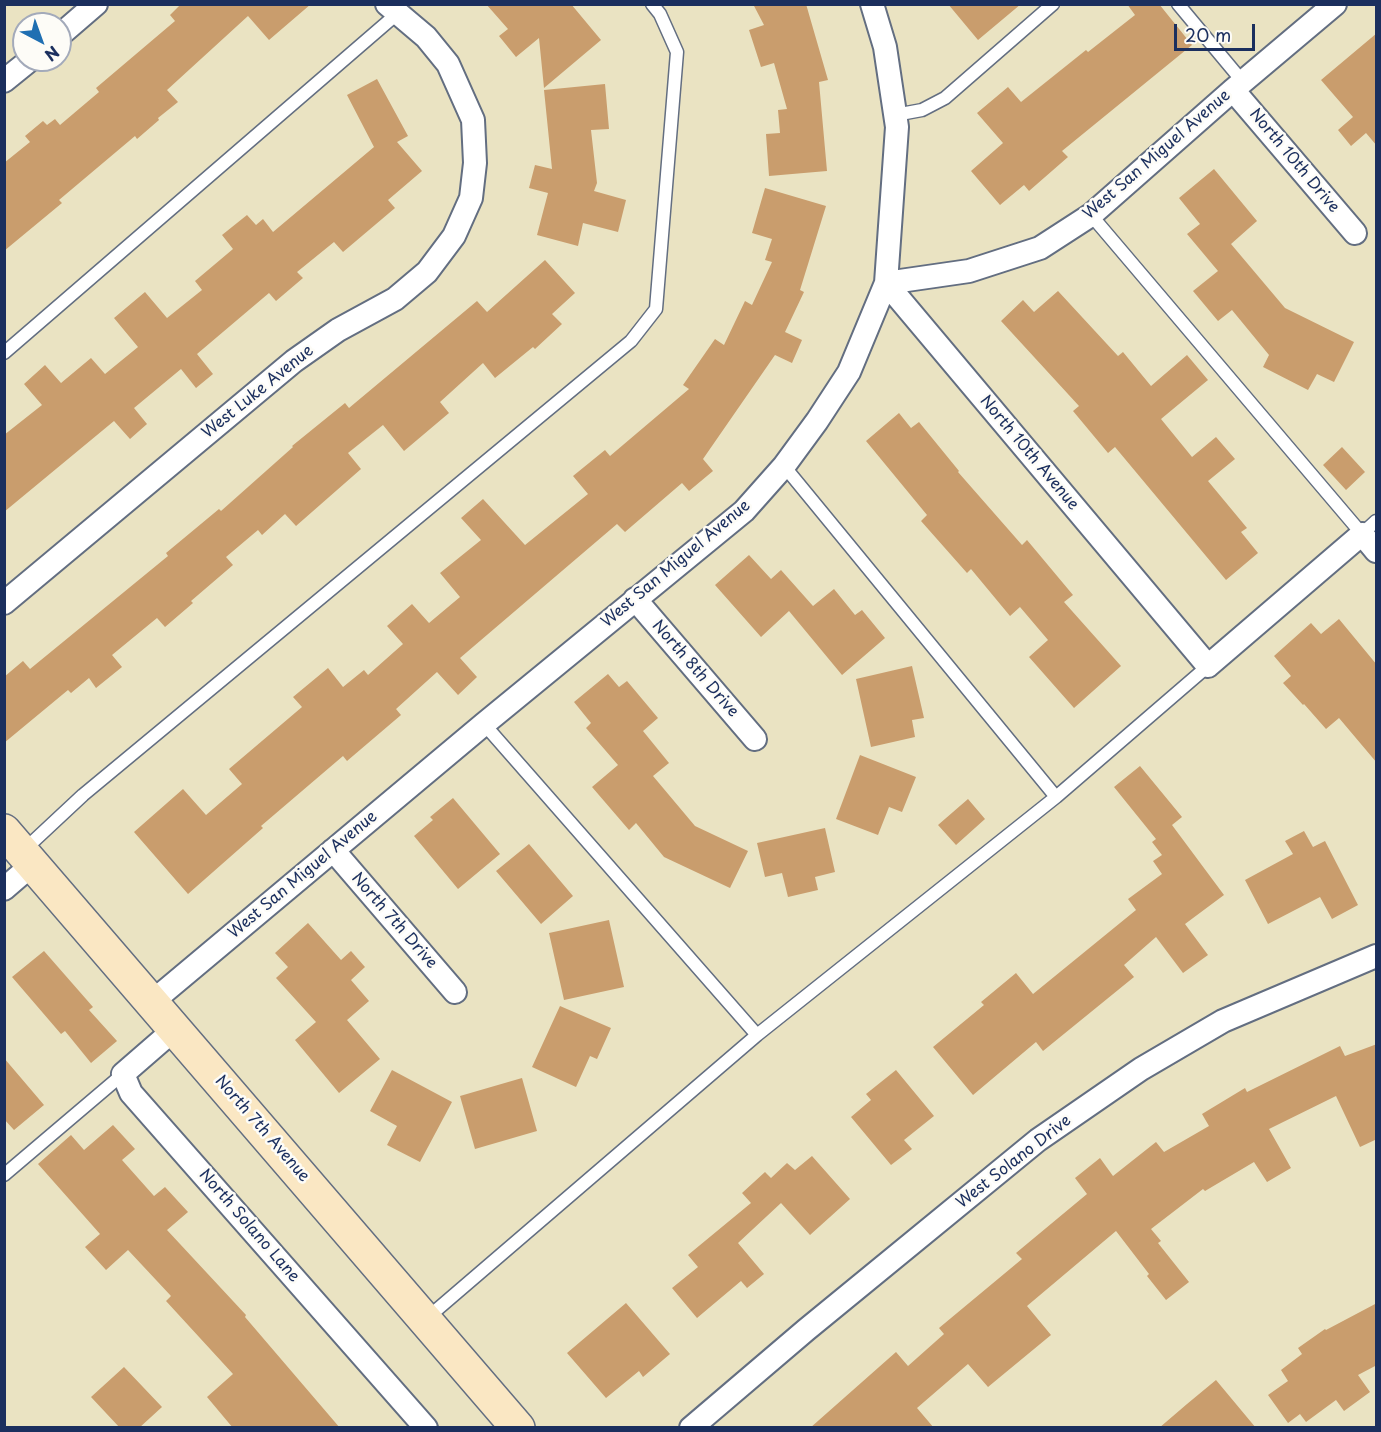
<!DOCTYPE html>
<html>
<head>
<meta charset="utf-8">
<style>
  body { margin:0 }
  #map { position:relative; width:1381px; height:1432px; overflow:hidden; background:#eae3c2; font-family:"Playpen Sans",sans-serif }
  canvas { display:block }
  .frame { position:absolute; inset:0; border:6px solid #1b2f5e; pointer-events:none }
  .north { position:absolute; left:12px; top:12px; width:60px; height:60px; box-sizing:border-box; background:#fdfcf7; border:2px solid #a3aaba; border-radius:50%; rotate:139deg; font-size:16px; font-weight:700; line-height:24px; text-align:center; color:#1b2f5e }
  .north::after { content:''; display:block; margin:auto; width:21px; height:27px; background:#1f6fb2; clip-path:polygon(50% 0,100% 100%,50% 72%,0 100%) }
  .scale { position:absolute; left:1174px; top:24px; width:81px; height:27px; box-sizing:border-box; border:3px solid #1b2f5e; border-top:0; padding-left:8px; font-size:18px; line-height:21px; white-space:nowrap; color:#1b2f5e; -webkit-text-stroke:4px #fdfcf7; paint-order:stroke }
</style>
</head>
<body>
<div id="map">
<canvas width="1381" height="1432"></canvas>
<div class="frame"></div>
<div class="north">N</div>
<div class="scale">20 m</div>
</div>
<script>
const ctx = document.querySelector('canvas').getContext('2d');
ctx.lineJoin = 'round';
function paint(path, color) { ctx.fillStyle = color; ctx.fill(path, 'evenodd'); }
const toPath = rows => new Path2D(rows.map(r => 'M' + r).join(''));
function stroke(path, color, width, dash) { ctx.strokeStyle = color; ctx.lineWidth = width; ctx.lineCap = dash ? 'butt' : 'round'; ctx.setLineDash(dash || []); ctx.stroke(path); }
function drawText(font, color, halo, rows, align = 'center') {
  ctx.font = font + ' "Playpen Sans",sans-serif'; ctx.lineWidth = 5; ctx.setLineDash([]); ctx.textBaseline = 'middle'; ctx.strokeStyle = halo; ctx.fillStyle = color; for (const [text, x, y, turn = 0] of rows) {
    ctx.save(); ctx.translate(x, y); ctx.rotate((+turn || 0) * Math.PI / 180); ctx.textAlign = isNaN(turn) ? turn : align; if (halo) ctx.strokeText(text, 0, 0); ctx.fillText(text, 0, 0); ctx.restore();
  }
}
paint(toPath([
  [181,4,311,4,269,40,248,16,167,90,178,102,158,118,159,120,137,139,135,136,59,200,62,203,4,251,4,163,30,142,25,136,43,121,47,125,55,119,60,125,99,92,96,88,175,21,170,15],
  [486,4,571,4,601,40,544,88,539,38,516,57,499,36,508,29],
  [753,4,806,4,828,80,819,82,827,171,769,176,766,134,780,133,778,110,787,109,774,63,761,67,749,30,764,25],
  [948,4,1021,4,978,40],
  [1127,4,1159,4,1192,45,1062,151,1068,157,1029,191,1024,185,1000,205,971,171,1003,143,977,113,1008,87,1021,102,1086,50,1088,52,1135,15],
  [1377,33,1377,146,1366,133,1351,146,1338,130,1353,117,1321,80],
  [377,79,408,136,397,142,422,171,388,200,395,208,343,252,334,242,297,272,303,278,276,301,269,293,197,354,213,374,196,388,181,369,134,408,147,424,130,439,114,421,4,512,4,435,42,405,24,384,45,365,61,383,91,358,105,374,138,347,114,318,145,292,167,318,202,290,195,281,233,249,222,235,247,215,256,225,263,219,273,232,374,147,347,95],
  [605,84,609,129,591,130,597,183,594,191,626,200,618,232,583,223,578,246,537,235,548,193,529,188,535,165,552,169,544,90],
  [1214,169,1257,221,1231,244,1285,308,1354,342,1334,382,1317,374,1308,390,1263,367,1269,355,1232,310,1218,321,1193,291,1218,271,1187,234,1200,224,1179,198],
  [765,188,826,206,800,290,804,292,785,332,802,340,792,363,775,355,703,459,713,471,689,491,682,483,625,532,617,524,460,658,477,677,458,695,437,672,396,709,401,715,347,761,343,756,261,826,263,828,188,894,134,832,183,789,206,815,242,784,229,769,302,707,293,697,328,668,343,687,364,670,368,675,403,644,387,626,412,604,429,623,460,597,440,573,481,540,461,518,483,499,525,545,588,494,573,476,605,450,610,456,689,389,683,385,715,339,724,345,745,301,752,305,772,262,765,260,772,239,752,233],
  [545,260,575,293,552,314,562,324,535,349,533,347,495,378,483,363,440,402,449,413,404,451,383,425,348,453,361,469,296,526,285,514,262,535,258,530,226,557,233,565,191,601,193,603,165,627,157,618,112,655,122,667,96,688,89,678,71,693,68,690,4,743,4,677,23,661,30,669,168,556,166,553,219,509,221,511,293,447,292,446,345,403,349,408,477,301,487,312],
  [1058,291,1118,356,1123,352,1151,386,1187,355,1208,380,1161,419,1192,457,1216,437,1235,459,1208,481,1247,528,1241,532,1258,553,1226,580,1115,447,1108,453,1073,411,1079,406,1001,321,1023,300,1034,312],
  [899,413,911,428,919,422,959,471,958,472,1022,545,1027,540,1073,595,1064,602,1121,666,1074,708,1029,657,1048,640,1020,607,1010,616,971,569,967,573,921,521,927,515,866,441],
  [1342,447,1365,472,1346,490,1323,465],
  [749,555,771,579,781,570,813,606,834,589,855,615,862,610,885,638,842,675,789,611,761,637,715,585],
  [1339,619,1377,665,1377,763,1339,718,1326,729,1304,704,1303,705,1283,683,1291,676,1274,656,1311,623,1321,634],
  [912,666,924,718,912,720,915,737,871,747,856,679],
  [608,674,619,687,627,681,658,718,643,731,669,763,653,776,695,826,748,851,730,888,664,857,636,823,629,830,592,787,618,765,586,728,591,723,574,702],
  [860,755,916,777,902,812,889,807,878,835,836,819],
  [1140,766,1182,817,1172,825,1224,895,1185,924,1208,955,1183,973,1156,937,1124,965,1134,977,1043,1051,1036,1042,973,1095,933,1047,984,1005,981,1002,1016,973,1033,994,1136,910,1128,899,1162,874,1153,861,1162,855,1152,842,1156,839,1114,787],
  [453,798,500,854,458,889,414,836,433,820,430,817],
  [968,799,985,819,956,845,938,825],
  [825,828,835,872,815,877,818,890,788,897,782,873,765,877,757,843],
  [1304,831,1313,847,1325,841,1358,905,1332,919,1320,897,1268,924,1245,880,1293,854,1285,841],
  [529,844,573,896,541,924,496,871],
  [609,920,624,987,564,1000,549,933],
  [308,923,341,960,351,951,365,967,351,980,369,1001,347,1020,380,1059,339,1093,295,1040,316,1022,276,978,288,967,275,953],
  [44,951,93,1007,89,1010,117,1041,91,1063,65,1031,61,1034,12,977],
  [560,1006,611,1028,597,1059,590,1056,576,1087,532,1067],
  [1377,1044,1377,1139,1360,1147,1336,1096,1269,1129,1291,1168,1267,1182,1254,1162,1205,1191,1203,1189,1151,1229,1161,1241,1158,1243,1189,1282,1166,1300,1147,1276,1149,1274,1116,1231,1027,1306,1051,1335,988,1387,968,1364,917,1408,934,1428,810,1428,896,1352,908,1366,944,1334,939,1328,1022,1259,1016,1253,1087,1194,1075,1178,1100,1158,1113,1176,1156,1142,1164,1152,1209,1126,1202,1114,1245,1088,1247,1092,1340,1046,1345,1056],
  [4,1058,44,1105,14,1130,4,1119],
  [392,1070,452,1102,420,1162,387,1145,397,1126,370,1111],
  [896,1070,934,1116,904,1140,912,1149,891,1165,851,1117,871,1100,866,1094],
  [522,1078,537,1131,475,1149,460,1096],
  [113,1125,135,1149,122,1160,154,1196,165,1187,188,1212,167,1230,246,1315,245,1317,340,1428,233,1428,207,1397,233,1374,166,1301,171,1296,128,1250,106,1270,85,1247,100,1234,38,1164,71,1135,84,1150],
  [812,1156,850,1199,810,1235,781,1203,738,1243,764,1274,747,1288,741,1281,697,1318,672,1288,698,1267,688,1255,751,1203,742,1193,765,1172,771,1178,787,1163,795,1170],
  [626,1303,670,1354,643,1377,639,1371,606,1398,567,1353],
  [1377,1303,1377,1365,1358,1375,1370,1392,1344,1411,1336,1400,1306,1422,1300,1414,1288,1423,1268,1395,1288,1381,1281,1370,1302,1354,1298,1348,1325,1329,1326,1330],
  [124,1367,162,1407,139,1428,120,1428,91,1397],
  [1216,1380,1256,1428,1159,1428,1187,1404]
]), '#c99d6d');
const service = toPath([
  [1178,4,1243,82],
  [895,115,922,110,945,98,1053,4],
  [1091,215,1362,534,1376,521],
  [4,353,398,13],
  [784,466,1056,797],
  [484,724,757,1035],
  [23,851,83,795,631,341,656,309,677,52,660,14,652,4],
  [4,1175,123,1074],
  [426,1319,757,1035,1056,797,1208,666]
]);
const minor = toPath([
  [872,4,885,47,897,127,886,283,1208,666,1362,534,1376,551],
  [60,35,96,4],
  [4,81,30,60],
  [1233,90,1355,233],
  [635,599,755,739],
  [4,603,294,361,338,330,395,299,427,272,454,236,471,198,475,163,473,120,448,64,426,37,387,4],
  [333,850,455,992],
  [4,889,33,864],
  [152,1002,484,724,744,511,784,466,817,421,849,372,886,283,969,271,1040,248,1091,215,1233,90,1335,4],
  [176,1028,123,1074,131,1093,426,1428],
  [691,1428,806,1330,1038,1140,1141,1069,1223,1021,1376,956]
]);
const secondary = toPath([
  [4,831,518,1428]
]);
stroke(service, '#636e81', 15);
stroke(minor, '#636e81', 26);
stroke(secondary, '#636e81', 36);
stroke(service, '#fff', 12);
stroke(minor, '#fff', 22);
stroke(secondary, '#fae7c3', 33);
drawText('16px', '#1b2f5e', '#fdfcf7', [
  ["West San Miguel Avenue",1157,155,-41],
  ["North 10th Drive",1294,161,50],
  ["West Luke Avenue",258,392,-39],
  ["North 10th Avenue",1029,453,50],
  ["West San Miguel Avenue",676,564,-40],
  ["North 8th Drive",695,669,49],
  ["West San Miguel Avenue",303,875,-40],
  ["North 7th Drive",394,921,49],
  ["North 7th Avenue",262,1129,49],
  ["West Solano Drive",1014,1162,-38],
  ["North Solano Lane",249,1226,49]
]);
</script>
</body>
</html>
